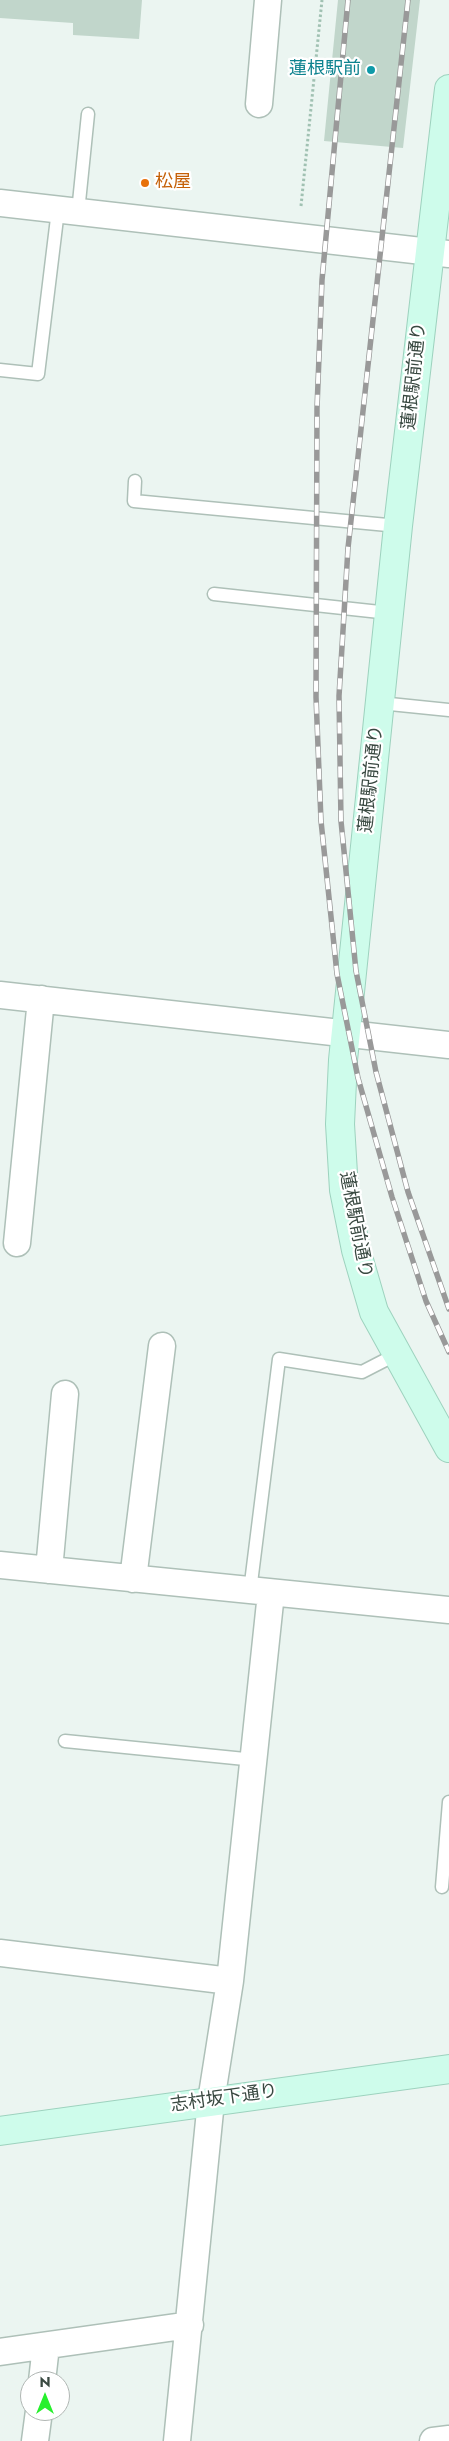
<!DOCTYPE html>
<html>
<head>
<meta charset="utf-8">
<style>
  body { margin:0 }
  #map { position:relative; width:449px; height:2441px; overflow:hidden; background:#ebf5f1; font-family:Jost,sans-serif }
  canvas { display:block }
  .north { position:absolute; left:20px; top:2371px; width:50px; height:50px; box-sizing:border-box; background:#fff; border:1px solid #b0b6b3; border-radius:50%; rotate:0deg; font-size:14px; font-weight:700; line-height:20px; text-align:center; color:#394941 }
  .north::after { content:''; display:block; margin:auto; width:18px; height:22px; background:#27f02d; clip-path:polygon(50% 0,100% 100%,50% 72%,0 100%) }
</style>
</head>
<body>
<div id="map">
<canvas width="449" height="2441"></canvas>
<div class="north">N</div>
</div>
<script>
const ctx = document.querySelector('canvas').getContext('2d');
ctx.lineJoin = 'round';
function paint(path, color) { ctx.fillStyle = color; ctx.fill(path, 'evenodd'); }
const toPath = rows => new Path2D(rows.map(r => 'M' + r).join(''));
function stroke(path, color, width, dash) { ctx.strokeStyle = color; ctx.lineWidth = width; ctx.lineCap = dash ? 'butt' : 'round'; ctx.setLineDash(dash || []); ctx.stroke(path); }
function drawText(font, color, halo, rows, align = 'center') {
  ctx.font = font + ' Jost,"Noto Sans JP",sans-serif'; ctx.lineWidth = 4.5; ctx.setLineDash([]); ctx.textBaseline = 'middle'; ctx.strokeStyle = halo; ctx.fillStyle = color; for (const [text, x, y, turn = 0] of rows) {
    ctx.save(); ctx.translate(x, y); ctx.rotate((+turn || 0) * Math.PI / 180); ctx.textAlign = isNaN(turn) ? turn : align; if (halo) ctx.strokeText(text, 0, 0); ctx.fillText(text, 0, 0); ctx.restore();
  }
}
paint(toPath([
  [0,0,142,0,139,39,73,35,73,23,0,18],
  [338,0,420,0,403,148,324,141]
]), '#c1d6cb');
const lane = toPath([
  [78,212,88,114],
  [0,370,38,374,58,210],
  [135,481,134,501,398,526],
  [214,594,389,613],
  [380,703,449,710],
  [250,1591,279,1359,362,1372,397,1354],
  [65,1741,255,1760],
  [442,1887,449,1802]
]);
const street = toPath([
  [259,104,268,0],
  [0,203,449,254],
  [0,995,449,1045],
  [17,1243,41,999],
  [0,1565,449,1610],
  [49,1570,65,1394],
  [133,1579,162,1346],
  [0,1953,230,1981],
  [0,2352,190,2325],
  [42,2381,46,2346],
  [35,2441,39,2411],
  [177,2441,211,2101,230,1981,271,1593],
  [433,2441,449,2439]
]);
const secondary = toPath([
  [449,89,398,526,343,1060,340,1124,344,1190,356,1250,374,1312,449,1448],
  [0,2131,449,2069]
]);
stroke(lane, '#aec0b8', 15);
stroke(street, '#aec0b8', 29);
stroke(secondary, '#9dd2be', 30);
stroke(toPath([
  [301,206,322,0]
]), '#a0c1b2', 3, [2.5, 2.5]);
stroke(lane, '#fff', 12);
stroke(street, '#fff', 26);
stroke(secondary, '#cefceb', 28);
const rail = toPath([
  [348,0,322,280,317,408,316,697,321,821,337,974,358,1078,392,1197,426,1301,449,1352],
  [408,0,348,548,339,696,341,821,356,971,376,1072,408,1192,449,1309]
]);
stroke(rail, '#999', 5.5);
stroke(rail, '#fff', 4, [11]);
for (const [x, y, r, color] of [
  [371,70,5,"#0f9aa8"],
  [145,183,5,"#e8710a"]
]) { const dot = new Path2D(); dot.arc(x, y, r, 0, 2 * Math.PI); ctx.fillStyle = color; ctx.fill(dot); stroke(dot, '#fff', 2); }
drawText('18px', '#0d838f', '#fff', [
  ["蓮根駅前",361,70]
], 'right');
drawText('18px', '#c56008', '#fff', [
  ["松屋",155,183]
], 'left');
drawText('18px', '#394941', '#fff', [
  ["蓮根駅前通り",415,376,-84],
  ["蓮根駅前通り",372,779,-84],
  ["蓮根駅前通り",355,1225,79],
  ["志村坂下通り",224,2099,-8]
]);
</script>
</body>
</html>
